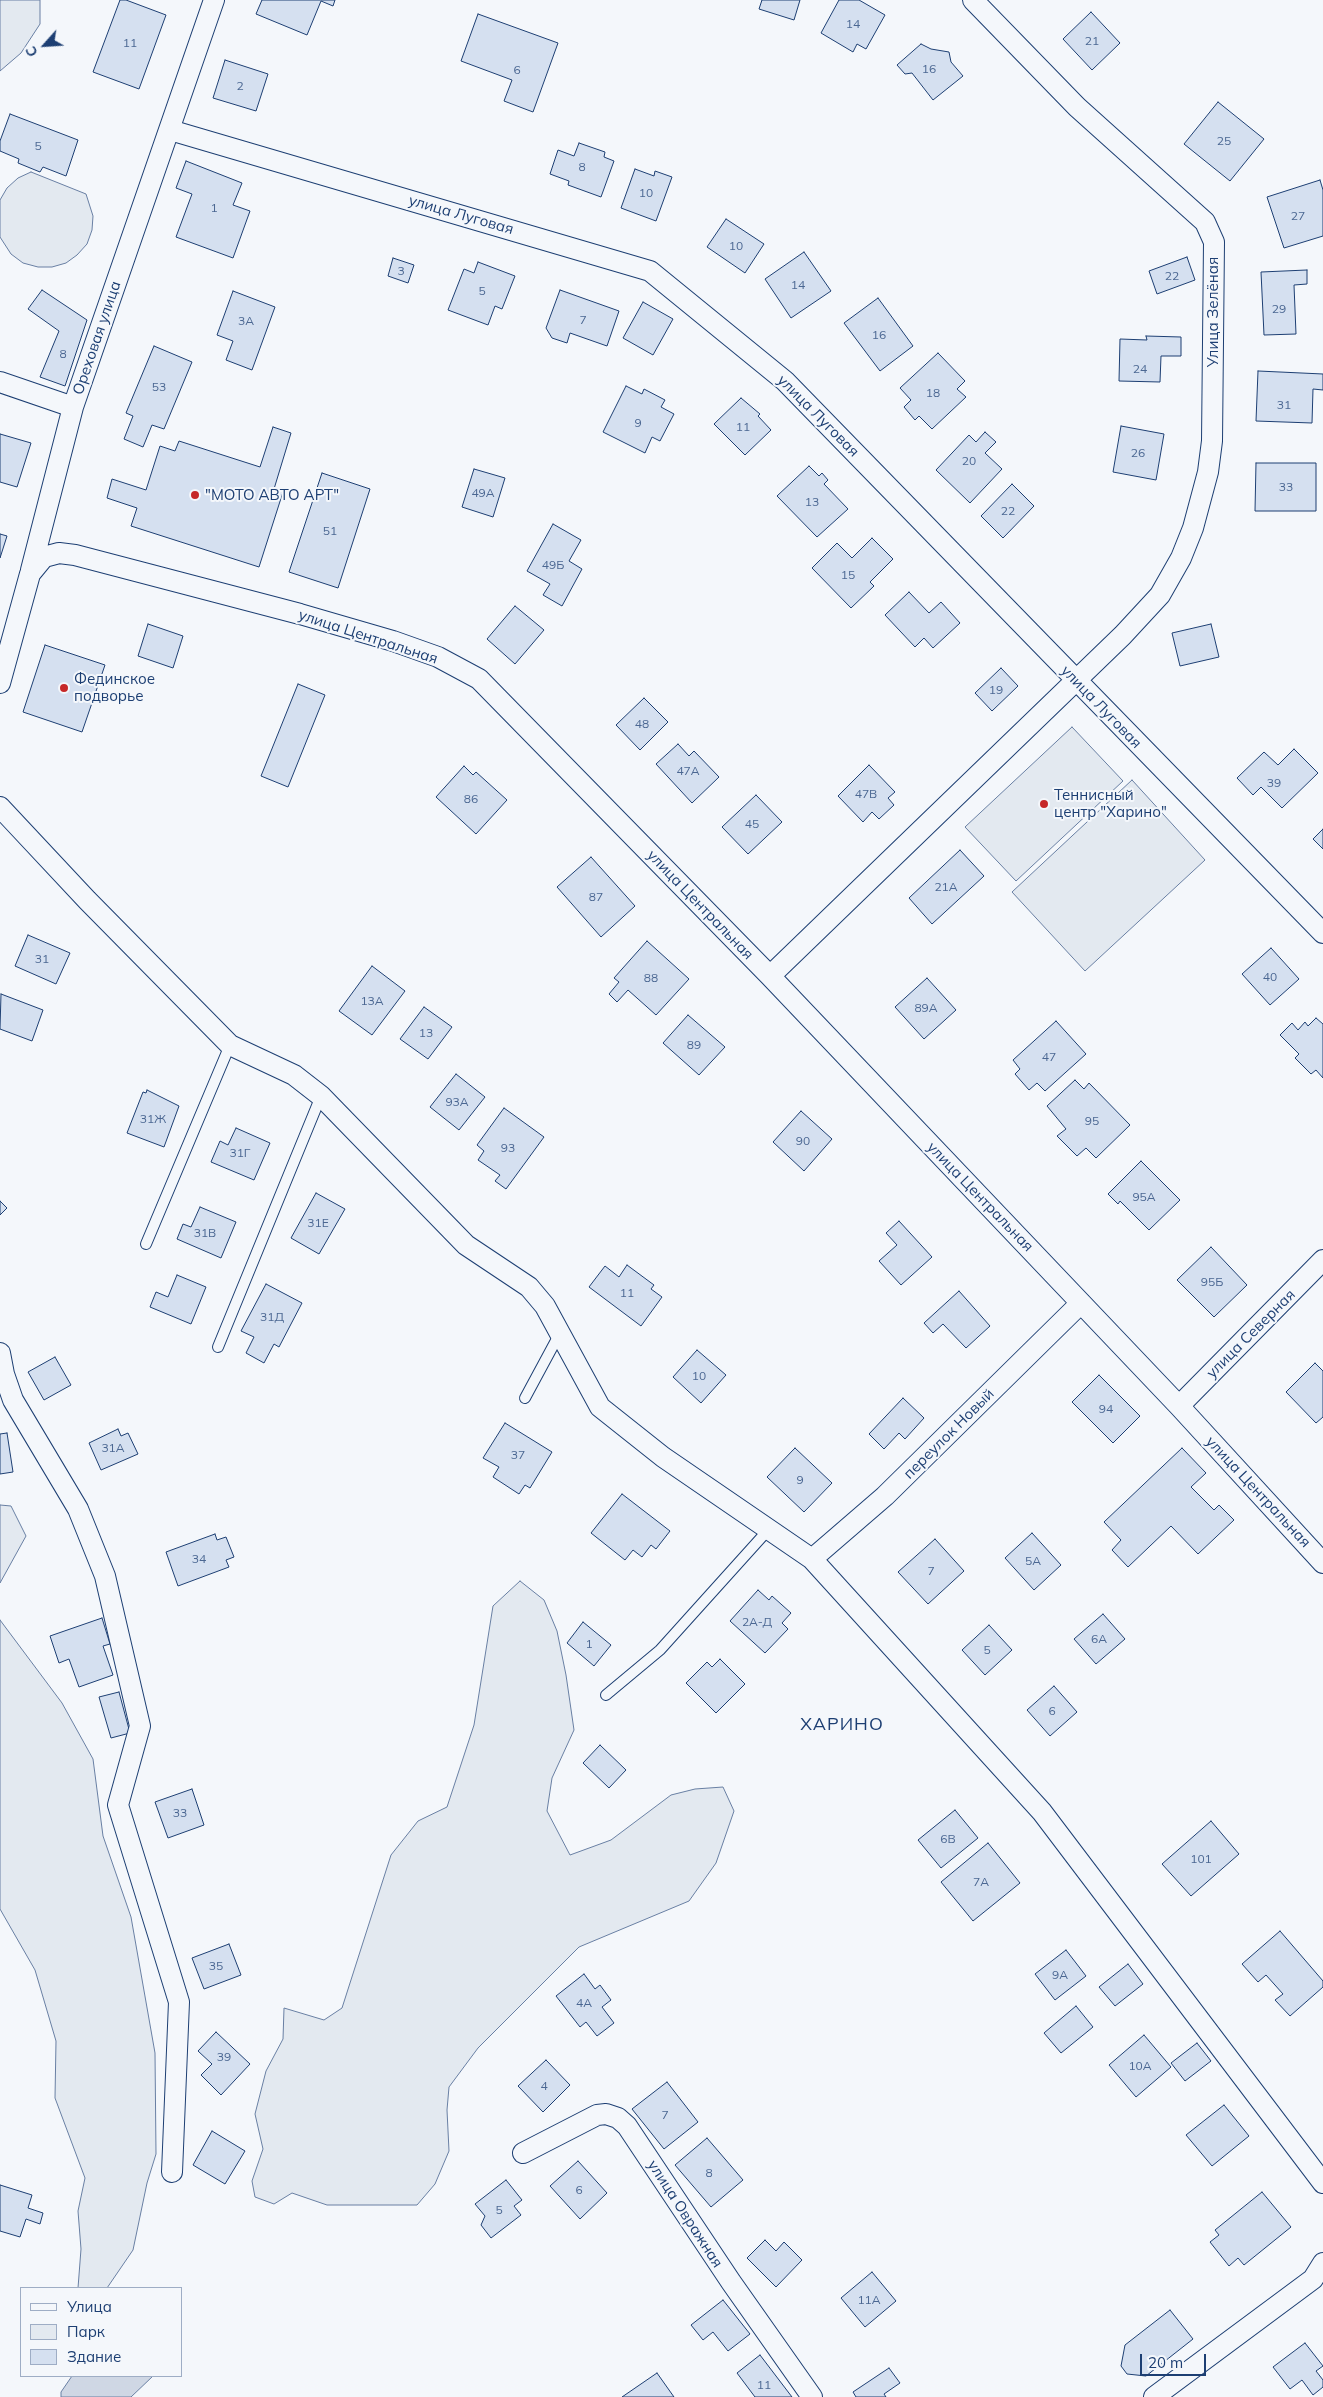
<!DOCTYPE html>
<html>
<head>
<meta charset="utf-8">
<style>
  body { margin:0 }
  #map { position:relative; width:1323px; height:2397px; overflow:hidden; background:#f4f7fb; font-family:Mulish,sans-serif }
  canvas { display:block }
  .legend { position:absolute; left:20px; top:2287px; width:162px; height:90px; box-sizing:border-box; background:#f4f7fb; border:1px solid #9eadc5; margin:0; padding:6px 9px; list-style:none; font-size:15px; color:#1d3f73 }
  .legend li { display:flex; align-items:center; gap:10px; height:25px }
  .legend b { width:25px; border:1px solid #9eadc5 }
  .north { position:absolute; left:20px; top:20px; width:50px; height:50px; -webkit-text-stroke:4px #f4f7fb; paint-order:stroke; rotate:244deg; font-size:14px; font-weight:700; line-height:20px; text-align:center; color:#1d3f73 }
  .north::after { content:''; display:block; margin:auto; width:18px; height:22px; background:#1d3f73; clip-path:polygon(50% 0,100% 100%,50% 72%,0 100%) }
  .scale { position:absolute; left:1140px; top:2354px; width:66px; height:22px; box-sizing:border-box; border:2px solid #1d3f73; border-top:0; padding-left:6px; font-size:15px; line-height:18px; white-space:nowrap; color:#1d3f73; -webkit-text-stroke:4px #f4f7fb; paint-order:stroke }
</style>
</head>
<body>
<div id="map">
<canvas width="1323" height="2397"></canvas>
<ul class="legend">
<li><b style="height:6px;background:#f4f7fb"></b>Улица</li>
<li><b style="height:14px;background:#e3e9f0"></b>Парк</li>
<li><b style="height:14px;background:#d5e0f0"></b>Здание</li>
</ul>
<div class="north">С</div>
<div class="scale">20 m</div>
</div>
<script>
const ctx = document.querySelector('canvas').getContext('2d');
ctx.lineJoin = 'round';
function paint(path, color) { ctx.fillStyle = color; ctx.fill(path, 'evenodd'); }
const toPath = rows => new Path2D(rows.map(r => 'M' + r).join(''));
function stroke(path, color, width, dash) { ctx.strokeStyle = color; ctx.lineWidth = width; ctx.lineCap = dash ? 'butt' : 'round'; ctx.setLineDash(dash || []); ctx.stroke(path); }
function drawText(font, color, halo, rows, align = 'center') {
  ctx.font = font + ' Mulish,sans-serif'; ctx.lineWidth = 4; ctx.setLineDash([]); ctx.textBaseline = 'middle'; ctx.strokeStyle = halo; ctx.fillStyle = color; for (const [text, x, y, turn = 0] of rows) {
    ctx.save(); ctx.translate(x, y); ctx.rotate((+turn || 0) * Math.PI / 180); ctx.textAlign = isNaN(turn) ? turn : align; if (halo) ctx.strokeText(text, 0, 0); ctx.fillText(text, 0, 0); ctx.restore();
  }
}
const green = toPath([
  [0,0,40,0,40,24,21,53,0,71,0,0],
  [31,172,86,194,93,216,92,230,87,244,77,255,66,263,52,267,38,267,23,263,11,254,0,237,0,200,7,188,18,178,31,172],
  [1072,727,1123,781,1016,881,965,827,1072,727],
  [1132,780,1205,860,1085,971,1012,892,1132,780],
  [0,1505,11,1506,26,1536,0,1583,0,1505],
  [520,1581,544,1600,557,1631,566,1675,574,1730,552,1778,547,1811,570,1855,611,1840,671,1795,695,1789,723,1787,734,1811,716,1863,689,1901,579,1947,478,2048,449,2087,447,2110,449,2151,435,2184,417,2205,327,2205,292,2193,274,2204,255,2197,252,2181,263,2149,255,2114,266,2071,283,2039,284,2008,324,2020,342,2008,391,1855,418,1821,447,1807,474,1725,493,1606,520,1581],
  [0,1620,62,1703,93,1759,103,1836,131,1917,155,2053,156,2154,147,2183,133,2250,107,2288,78,2288,81,2249,78,2211,85,2178,55,2098,56,2041,35,1970,0,1909,0,1620]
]);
paint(green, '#e3e9f0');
stroke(green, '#687fa3', 1);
const water = toPath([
  [72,2376,153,2376,131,2397,61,2397,61,2392,72,2376]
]);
paint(water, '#cfd7e4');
stroke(water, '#687fa3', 1);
const building = toPath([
  [120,0,126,0,166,15,139,89,93,72,120,0],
  [262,0,335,0,333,6,321,1,307,35,256,14,262,0],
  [762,0,800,0,794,20,759,9,762,0],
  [839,0,859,0,885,15,866,49,857,44,853,52,821,33,839,0],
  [1091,12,1120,43,1092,70,1063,39,1091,12],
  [478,14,558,43,533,112,504,101,512,80,461,61,478,14],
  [921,44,931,49,949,52,951,62,963,76,933,100,912,73,905,74,897,65,921,44],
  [225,60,268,74,256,111,213,98,225,60],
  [1218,102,1264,139,1230,181,1184,144,1218,102],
  [10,114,78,140,66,176,43,167,40,172,18,163,19,159,0,151,0,141,10,114],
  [579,143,605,152,604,157,614,161,601,197,568,185,569,181,550,174,558,150,574,156,579,143],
  [186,161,242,183,233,205,250,211,233,258,176,237,192,194,176,188,186,161],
  [635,169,654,176,655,171,672,177,656,221,621,208,635,169],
  [1320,180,1323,190,1323,236,1284,248,1267,197,1320,180],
  [726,219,764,244,745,273,707,247,726,219],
  [804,252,831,291,791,318,765,279,804,252],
  [1187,257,1195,280,1157,294,1149,271,1187,257],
  [393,258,414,265,408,283,388,276,393,258],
  [478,262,515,276,502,309,495,306,488,325,448,310,464,269,474,273,478,262],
  [1307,270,1307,284,1294,285,1296,334,1264,335,1261,272,1307,270],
  [42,290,87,320,65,386,40,377,59,331,28,309,42,290],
  [560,290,619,311,607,346,570,333,567,343,552,338,546,328,560,290],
  [233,291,275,307,252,370,226,360,233,341,217,335,233,291],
  [878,298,913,346,880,371,844,323,878,298],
  [643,302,673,319,653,355,623,338,643,302],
  [1146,336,1181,337,1181,356,1161,356,1160,382,1119,381,1120,339,1147,340,1146,336],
  [154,346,192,362,164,429,152,425,143,447,124,439,133,416,126,413,154,346],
  [938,353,965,381,957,389,966,397,932,429,919,416,915,420,904,407,911,400,900,388,938,353],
  [1258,371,1323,374,1323,390,1313,389,1312,423,1256,421,1258,371],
  [626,386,642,394,644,389,665,400,661,407,674,414,660,441,652,437,645,453,603,432,626,386],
  [741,398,760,414,758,416,771,430,745,455,714,424,741,398],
  [1121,426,1164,434,1156,480,1113,472,1121,426],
  [273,427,291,433,274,489,283,492,259,567,131,526,137,508,107,498,112,479,146,490,160,446,175,451,179,441,260,467,273,427],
  [985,432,996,442,985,453,1002,469,970,503,936,470,969,435,976,442,985,432],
  [0,434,31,443,17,487,0,482,0,434],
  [1256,463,1316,463,1316,511,1255,511,1256,463],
  [809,466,819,476,822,473,828,480,824,484,848,509,817,537,777,496,809,466],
  [474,469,505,478,493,517,462,507,474,469],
  [322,473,370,489,338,588,289,572,322,473],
  [1012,484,1034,506,1003,538,981,516,1012,484],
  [553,524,581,540,569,561,582,569,562,606,543,595,550,584,527,571,553,524],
  [0,534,7,536,0,558,0,534],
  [872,538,893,559,870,582,874,586,851,608,812,568,837,543,852,558,872,538],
  [909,592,929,613,941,602,960,623,933,648,924,638,915,647,885,615,909,592],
  [515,606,544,630,515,664,487,639,515,606],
  [148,624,183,636,173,668,138,656,148,624],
  [1211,624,1219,657,1180,666,1172,633,1211,624],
  [45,645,105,665,82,732,23,712,45,645],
  [1001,668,1018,686,992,711,975,693,1001,668],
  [298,684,325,695,288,787,261,776,298,684],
  [644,698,668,722,640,750,616,725,644,698],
  [678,744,689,756,694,751,719,777,692,803,656,764,678,744],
  [1294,749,1318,773,1282,808,1261,787,1253,795,1237,778,1264,752,1278,765,1294,749],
  [869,765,895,792,888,798,894,805,879,819,872,812,863,822,838,796,869,765],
  [464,766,473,775,476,772,507,800,476,834,436,797,464,766],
  [756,795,782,822,748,854,722,827,756,795],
  [1323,829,1323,849,1313,839,1323,829],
  [960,850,984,876,932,924,909,898,960,850],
  [591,857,635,906,601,937,557,887,591,857],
  [28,935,70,953,56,984,15,966,28,935],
  [647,941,689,979,656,1015,628,990,617,1002,609,994,619,982,614,978,647,941],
  [1271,948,1299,979,1270,1005,1242,974,1271,948],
  [372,966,405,991,372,1035,339,1011,372,966],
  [927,978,956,1010,924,1039,895,1007,927,978],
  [1,994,43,1010,32,1041,0,1029,1,994],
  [424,1007,452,1027,428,1059,400,1039,424,1007],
  [688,1015,725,1047,699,1075,663,1043,688,1015],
  [1316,1018,1323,1024,1323,1078,1316,1070,1311,1074,1295,1058,1299,1054,1280,1035,1292,1023,1298,1030,1305,1022,1308,1026,1316,1018],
  [1056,1021,1086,1054,1045,1091,1037,1083,1029,1090,1015,1074,1020,1069,1013,1060,1056,1021],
  [456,1074,485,1097,459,1130,430,1107,456,1074],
  [1075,1080,1084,1089,1089,1083,1130,1125,1096,1158,1086,1148,1077,1156,1057,1136,1066,1129,1047,1106,1075,1080],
  [147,1090,179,1106,164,1147,127,1133,143,1092,146,1093,147,1090],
  [504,1108,544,1137,506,1189,495,1181,500,1175,478,1160,484,1151,477,1145,504,1108],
  [801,1111,832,1139,804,1171,773,1142,801,1111],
  [236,1128,270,1143,254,1180,211,1162,220,1141,228,1145,236,1128],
  [1141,1161,1180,1200,1149,1230,1120,1201,1118,1204,1108,1194,1141,1161],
  [316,1193,345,1209,319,1254,291,1238,316,1193],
  [0,1201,7,1208,0,1215,0,1201],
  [200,1207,236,1222,221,1258,177,1239,183,1224,191,1227,200,1207],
  [899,1221,932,1257,901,1285,879,1261,897,1245,886,1233,899,1221],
  [1211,1247,1247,1285,1214,1317,1177,1280,1211,1247],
  [627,1265,654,1285,651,1289,662,1297,641,1326,589,1287,605,1266,619,1277,627,1265],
  [177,1275,206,1287,191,1324,150,1307,156,1292,168,1297,177,1275],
  [266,1284,302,1303,279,1347,274,1344,264,1363,246,1353,254,1337,241,1331,266,1284],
  [959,1291,990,1326,966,1348,943,1324,933,1333,924,1323,959,1291],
  [697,1350,726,1375,701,1403,673,1377,697,1350],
  [55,1357,71,1385,44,1400,28,1372,55,1357],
  [1315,1363,1323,1371,1323,1417,1316,1423,1286,1392,1315,1363],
  [1099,1375,1140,1416,1113,1443,1072,1402,1099,1375],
  [903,1398,924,1418,905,1439,899,1433,884,1449,869,1434,903,1398],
  [505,1423,552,1452,530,1488,525,1485,519,1494,493,1477,499,1467,483,1458,505,1423],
  [118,1429,121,1436,128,1433,138,1454,101,1470,89,1443,118,1429],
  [7,1433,13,1472,0,1474,0,1434,7,1433],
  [795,1448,832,1483,804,1512,767,1477,795,1448],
  [1182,1448,1206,1473,1191,1487,1214,1510,1219,1505,1234,1520,1198,1554,1171,1526,1128,1567,1112,1550,1121,1540,1104,1522,1182,1448],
  [622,1494,670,1531,656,1549,651,1545,642,1557,633,1550,625,1560,591,1533,622,1494],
  [1032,1533,1061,1565,1034,1590,1005,1558,1032,1533],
  [215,1534,217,1540,226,1537,234,1557,226,1560,229,1567,178,1586,166,1552,215,1534],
  [935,1539,964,1571,928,1604,898,1572,935,1539],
  [758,1590,769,1600,772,1596,791,1613,782,1623,788,1629,765,1653,730,1621,758,1590],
  [1103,1614,1125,1639,1096,1664,1074,1639,1103,1614],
  [102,1618,110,1644,103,1646,113,1675,79,1687,69,1659,59,1663,50,1636,102,1618],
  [583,1622,611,1645,594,1666,567,1643,583,1622],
  [989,1625,1012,1650,985,1675,962,1650,989,1625],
  [720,1659,745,1684,716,1713,686,1683,707,1662,712,1667,720,1659],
  [1054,1686,1077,1712,1050,1736,1027,1710,1054,1686],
  [119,1692,130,1733,111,1738,99,1697,119,1692],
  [600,1745,626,1770,609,1788,583,1763,600,1745],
  [192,1789,204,1825,168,1838,155,1802,192,1789],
  [955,1810,978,1838,941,1868,918,1840,955,1810],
  [1211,1821,1239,1854,1191,1896,1162,1864,1211,1821],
  [988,1843,1020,1883,973,1921,941,1882,988,1843],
  [1280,1931,1323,1981,1323,1987,1290,2016,1275,2000,1283,1994,1266,1975,1258,1982,1242,1964,1280,1931],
  [229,1944,241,1975,204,1989,192,1958,229,1944],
  [1066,1950,1086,1976,1055,2000,1035,1974,1066,1950],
  [1128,1964,1143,1984,1115,2006,1099,1987,1128,1964],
  [584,1974,595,1989,600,1985,611,2000,602,2007,614,2023,597,2036,586,2022,580,2027,556,1996,584,1974],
  [1076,2006,1093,2027,1061,2053,1044,2033,1076,2006],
  [216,2032,250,2064,221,2095,201,2075,212,2064,198,2051,216,2032],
  [1144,2035,1171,2067,1136,2097,1109,2065,1144,2035],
  [1197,2043,1211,2061,1185,2081,1171,2063,1197,2043],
  [546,2060,570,2085,543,2112,518,2086,546,2060],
  [667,2082,698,2122,664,2149,632,2109,667,2082],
  [1224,2105,1249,2136,1212,2166,1186,2135,1224,2105],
  [212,2131,245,2151,225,2184,193,2165,212,2131],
  [707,2138,743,2180,711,2207,675,2165,707,2138],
  [578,2161,607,2193,580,2219,550,2186,578,2161],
  [506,2180,522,2200,514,2206,521,2215,491,2238,481,2225,485,2216,475,2204,506,2180],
  [0,2185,32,2195,28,2208,43,2213,40,2224,26,2219,20,2237,0,2231,0,2185],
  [1262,2192,1291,2227,1244,2265,1238,2258,1229,2266,1210,2242,1219,2235,1215,2230,1262,2192],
  [765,2240,776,2251,784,2242,802,2260,776,2287,747,2258,765,2240],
  [872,2272,896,2301,865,2327,841,2298,872,2272],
  [723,2300,750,2334,728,2351,713,2332,703,2340,691,2325,723,2300],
  [1170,2310,1193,2339,1146,2376,1127,2374,1121,2366,1125,2345,1170,2310],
  [1305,2343,1323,2366,1316,2371,1323,2380,1323,2387,1313,2395,1302,2380,1290,2389,1273,2367,1305,2343],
  [760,2355,792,2397,755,2397,737,2373,760,2355],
  [889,2368,900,2383,884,2394,886,2397,856,2397,853,2392,889,2368],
  [657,2373,674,2397,622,2397,657,2373]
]);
paint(building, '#d5e0f0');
stroke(building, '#1d3f73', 1);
const service = toPath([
  [146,1244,230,1045],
  [218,1347,321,1096],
  [525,1398,560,1333],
  [606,1695,660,1650,769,1529]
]);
const minor = toPath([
  [170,130,650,271,785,381,1323,933],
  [0,382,73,407],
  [31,570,73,407,214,0],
  [0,683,30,574,44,557,59,553,75,555,300,614,393,641,438,657,479,679,770,976,1179,1406,1323,1563],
  [0,807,87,900,230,1045,294,1075,321,1096,466,1245,529,1287,545,1306,600,1407,663,1457,812,1559,1042,1812,1323,2183],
  [770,976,1123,635,1160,595,1181,558,1193,528,1208,472,1212,441,1214,242,1205,222,1077,107,973,0],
  [0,1353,4,1374,13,1400,78,1509,105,1576,140,1726,118,1805,179,2002,172,2172],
  [1179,1406,1323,1260],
  [812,1559,885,1496,1081,1303],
  [523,2153,597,2115,606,2114,618,2118,627,2126,731,2282,812,2397],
  [1154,2397,1313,2279,1323,2263]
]);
stroke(service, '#1d3f73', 12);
stroke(minor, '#1d3f73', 22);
stroke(service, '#f4f7fb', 10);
stroke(minor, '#f4f7fb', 20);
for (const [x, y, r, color] of [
  [195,495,5,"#c62828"],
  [64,688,5,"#c62828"],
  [1044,804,5,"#c62828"]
]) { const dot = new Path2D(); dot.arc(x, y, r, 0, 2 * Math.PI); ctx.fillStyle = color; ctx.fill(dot); stroke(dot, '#f4f7fb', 2); }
drawText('12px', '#4b6792', null, [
  ["14",853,24],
  ["21",1092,41],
  ["11",130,43],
  ["16",929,69],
  ["6",517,70],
  ["2",240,86],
  ["25",1224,141],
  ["5",38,146],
  ["8",582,167],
  ["10",646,193],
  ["1",214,208],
  ["27",1298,216],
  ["10",736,246],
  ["3",401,271],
  ["22",1172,276],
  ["14",798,285],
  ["5",482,291],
  ["29",1279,309],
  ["7",583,320],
  ["3А",246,321],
  ["16",879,335],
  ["8",63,354],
  ["24",1140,369],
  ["53",159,387],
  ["18",933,393],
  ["31",1284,405],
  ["9",638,423],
  ["11",743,427],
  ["26",1138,453],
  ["20",969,461],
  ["33",1286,487],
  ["49А",483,493],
  ["13",812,502],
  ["22",1008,511],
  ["51",330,531],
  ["49Б",553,565],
  ["15",848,575],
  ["19",996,690],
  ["48",642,724],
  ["47А",688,771],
  ["39",1274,783],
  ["47В",866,794],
  ["86",471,799],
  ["45",752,824],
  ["21А",946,887],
  ["87",596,897],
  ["31",42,959],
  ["40",1270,977],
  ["88",651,978],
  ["13А",372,1001],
  ["89А",926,1008],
  ["13",426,1033],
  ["89",694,1045],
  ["47",1049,1057],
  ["93А",457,1102],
  ["31Ж",153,1119],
  ["95",1092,1121],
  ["90",803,1141],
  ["93",508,1148],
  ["31Г",240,1153],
  ["95А",1144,1197],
  ["31Е",318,1223],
  ["31В",205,1233],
  ["95Б",1212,1282],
  ["11",627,1293],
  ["31Д",272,1317],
  ["10",699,1376],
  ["94",1106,1409],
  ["31А",113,1448],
  ["37",518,1455],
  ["9",800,1480],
  ["34",199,1559],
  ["5А",1033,1561],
  ["7",931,1571],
  ["2А-Д",757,1622],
  ["6А",1099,1639],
  ["1",589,1644],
  ["5",987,1650],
  ["6",1052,1711],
  ["33",180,1813],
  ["6В",948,1839],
  ["101",1201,1859],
  ["7А",981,1882],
  ["35",216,1966],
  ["9А",1060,1975],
  ["4А",584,2003],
  ["39",224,2057],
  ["10А",1140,2066],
  ["4",544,2086],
  ["7",665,2115],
  ["8",709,2173],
  ["6",579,2190],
  ["5",499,2210],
  ["11А",869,2300],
  ["11",764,2385]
]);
drawText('15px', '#1d3f73', '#f4f7fb', [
  ["улица Луговая",461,215,16],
  ["Улица Зелёная",1213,312,-90],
  ["Ореховая улица",97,338,-71],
  ["улица Луговая",818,416,45],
  ["улица Центральная",368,637,18],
  ["улица Луговая",1101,707,46],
  ["улица Центральная",700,905,46],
  ["улица Центральная",980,1197,46],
  ["улица Северная",1251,1334,-45],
  ["переулок Новый",949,1434,-45],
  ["улица Центральная",1258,1492,47],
  ["улица Овражная",685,2214,57]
]);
drawText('15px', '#1d3f73', '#f4f7fb', [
  ["\"МОТО АВТО АРТ\"",205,495],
  ["Фединское",74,679],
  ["подворье",74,696],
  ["Теннисный",1054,795],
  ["центр \"Харино\"",1054,812]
], 'left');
ctx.letterSpacing = '1px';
drawText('18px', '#1d3f73', '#f4f7fb', [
  ["ХАРИНО",842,1725]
]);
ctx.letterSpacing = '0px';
</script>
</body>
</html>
